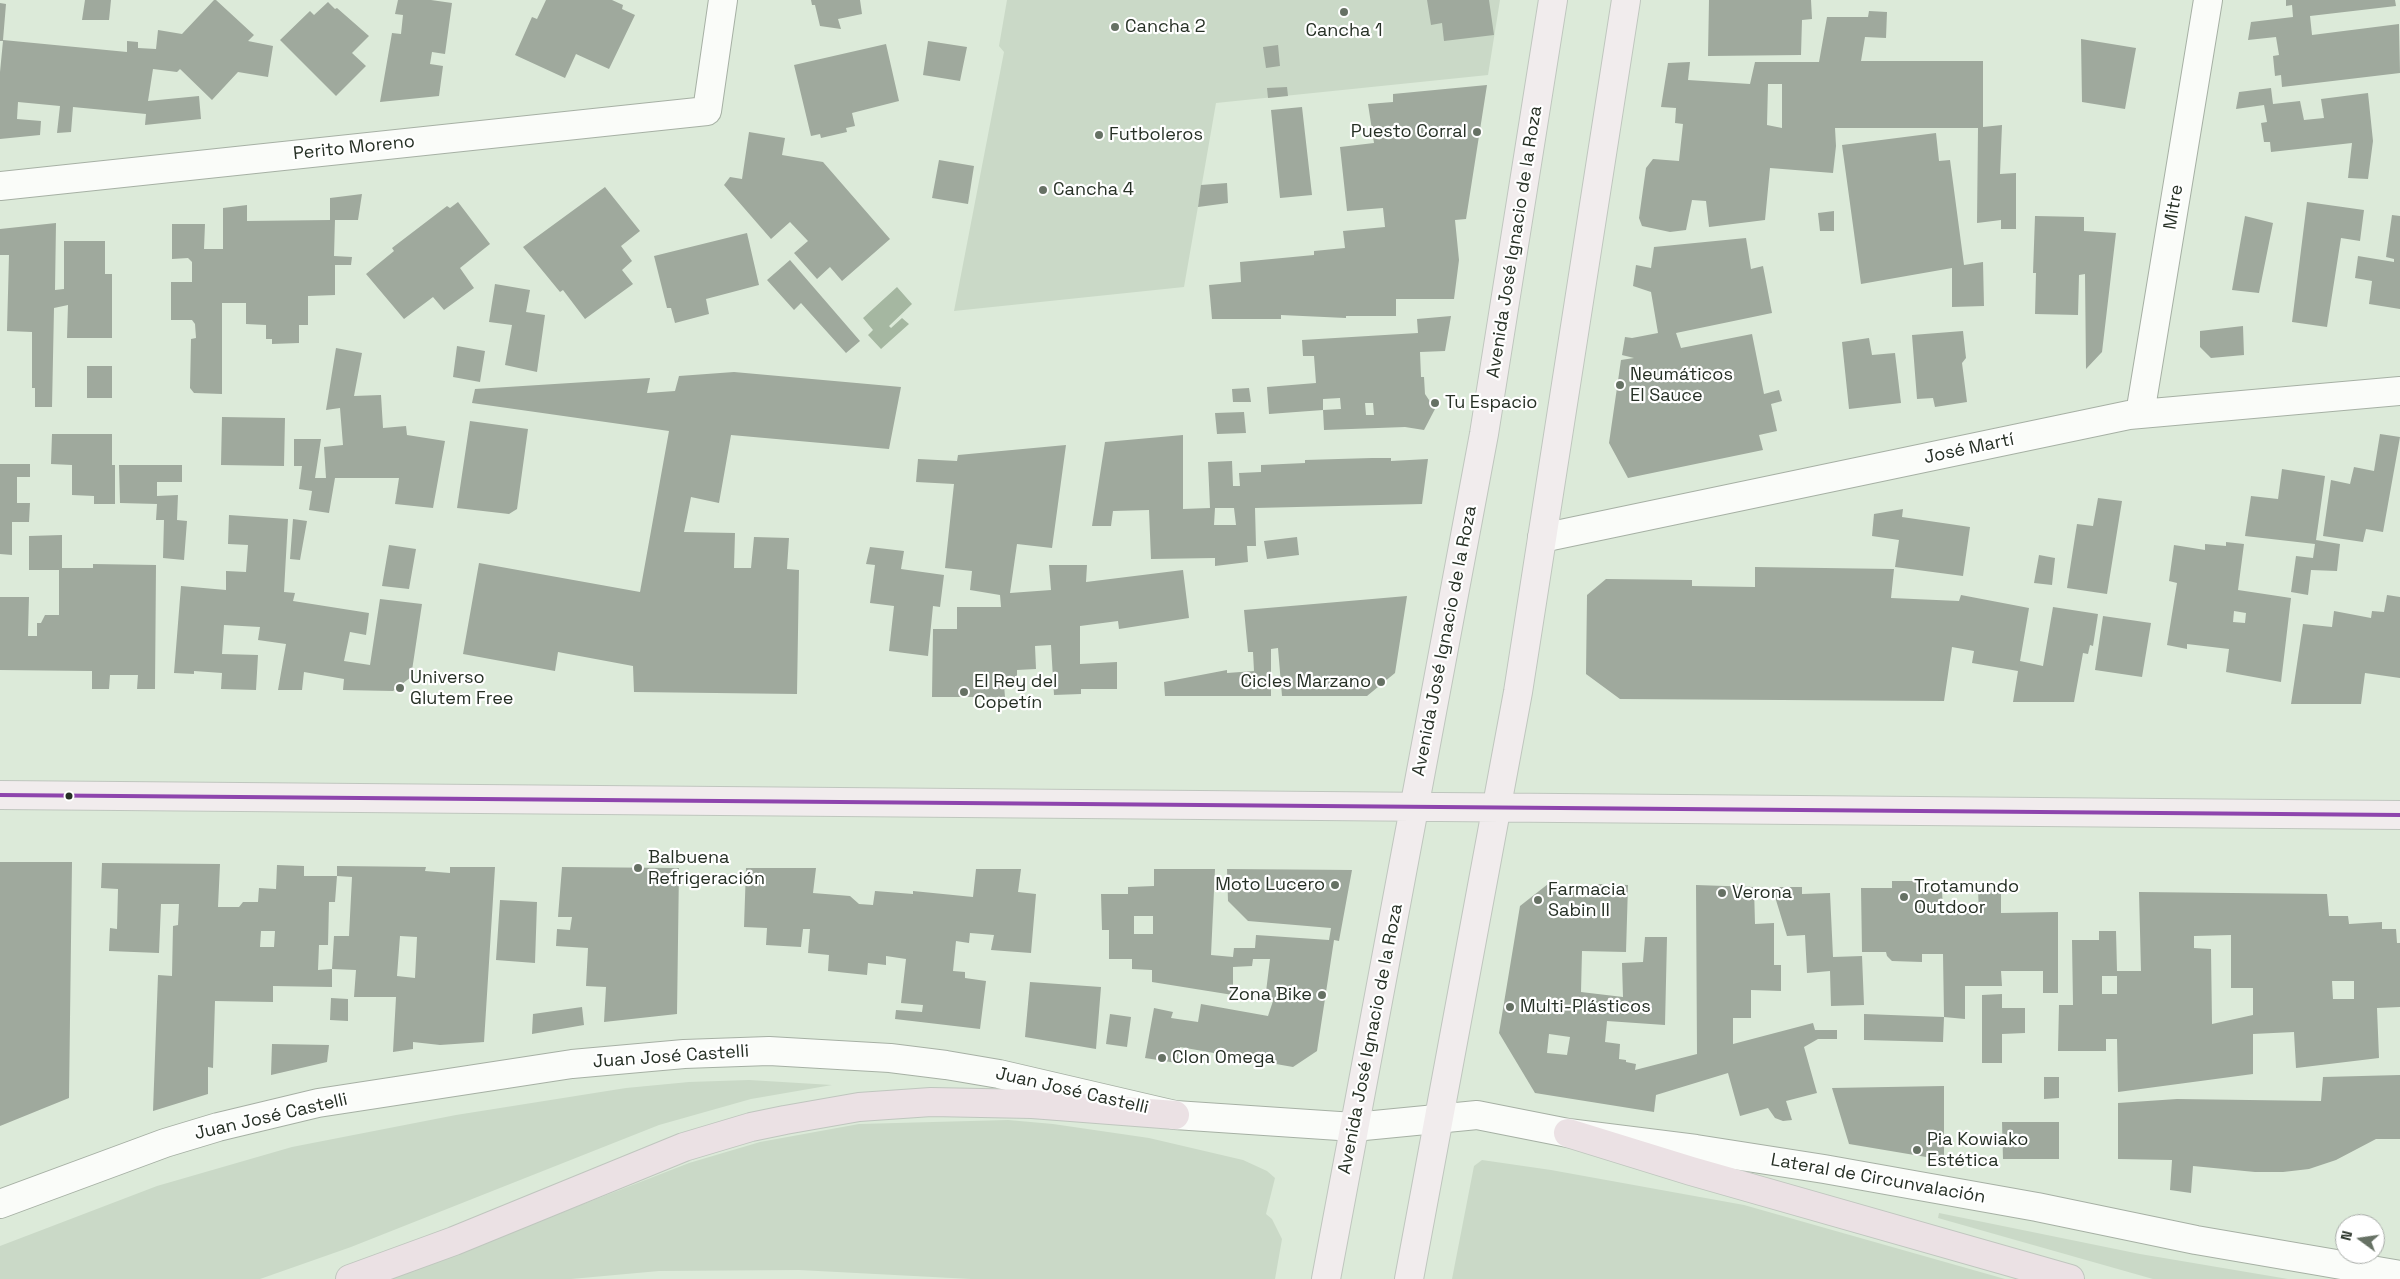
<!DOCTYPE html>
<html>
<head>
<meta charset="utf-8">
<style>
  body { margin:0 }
  #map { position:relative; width:2400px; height:1279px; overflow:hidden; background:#dcead9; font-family:"Space Grotesk",sans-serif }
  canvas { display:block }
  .north { position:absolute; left:2335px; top:1214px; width:50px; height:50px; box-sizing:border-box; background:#fff; border:1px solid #a8aca8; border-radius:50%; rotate:284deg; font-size:14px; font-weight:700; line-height:20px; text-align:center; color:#263025 }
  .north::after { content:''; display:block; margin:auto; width:18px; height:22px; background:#667164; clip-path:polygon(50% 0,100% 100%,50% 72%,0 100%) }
</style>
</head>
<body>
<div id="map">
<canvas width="2400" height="1279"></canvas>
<div class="north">N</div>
</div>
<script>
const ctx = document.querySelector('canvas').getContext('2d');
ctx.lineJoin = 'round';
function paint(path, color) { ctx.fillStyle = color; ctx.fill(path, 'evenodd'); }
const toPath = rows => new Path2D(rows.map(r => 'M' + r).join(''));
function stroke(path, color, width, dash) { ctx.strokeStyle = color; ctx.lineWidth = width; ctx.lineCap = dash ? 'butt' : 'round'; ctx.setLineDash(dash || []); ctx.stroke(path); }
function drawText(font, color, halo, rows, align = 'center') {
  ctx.font = font + ' "Space Grotesk",sans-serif'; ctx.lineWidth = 4.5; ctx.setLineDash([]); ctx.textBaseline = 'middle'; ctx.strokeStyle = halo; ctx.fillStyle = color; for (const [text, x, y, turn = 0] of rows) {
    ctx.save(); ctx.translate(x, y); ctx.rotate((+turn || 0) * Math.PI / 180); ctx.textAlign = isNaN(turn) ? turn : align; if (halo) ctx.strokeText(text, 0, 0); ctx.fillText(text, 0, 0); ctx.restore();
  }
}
paint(toPath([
  [1007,0,1500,0,1488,75,1216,103,1184,287,954,311,1004,52,999,46],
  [749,1080,832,1085,751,1099,659,1125,351,1247,260,1279,0,1279,0,1246,157,1186,292,1147,456,1115,626,1088,689,1082],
  [1008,1120,1053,1124,1149,1138,1243,1160,1267,1171,1275,1178,1266,1214,1272,1219,1282,1239,1275,1279,971,1279,799,1270,659,1271,571,1279,391,1279,689,1163,760,1142,859,1124],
  [1482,1160,1551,1170,1744,1205,2005,1279,1452,1279,1474,1166],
  [1939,1213,2140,1254,2288,1279,2153,1279,1938,1218]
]), '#cad9c7');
paint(toPath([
  [897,287,912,304,889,326,891,328,902,318,909,324,881,349,868,335,873,330,863,318]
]), '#a5b7a1');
paint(toPath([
  [85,0,111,0,109,20,82,20],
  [214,0,216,0,254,35,248,41,273,46,268,77,238,72,212,100,180,69,177,72,153,69,148,101,199,96,201,119,145,125,146,114,73,107,71,132,57,133,60,106,18,102,17,119,41,121,40,135,0,139,0,72,3,41,0,41,0,3,6,4,3,40,127,52,127,41,138,42,138,48,156,49,158,30,182,34],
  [398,0,431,0,452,3,445,54,432,52,430,64,443,66,439,96,380,102,392,33,401,34,403,15,395,14],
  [546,0,612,0,623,5,622,9,635,15,609,69,576,54,565,78,515,55,532,17,537,19],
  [811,0,860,0,862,14,838,19,841,29,820,26,815,5,812,5],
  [1427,0,1489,0,1494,35,1444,41,1442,23,1431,25],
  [1709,0,1811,0,1812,19,1802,20,1801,55,1708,56],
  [2286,0,2395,0,2396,6,2310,16,2312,35,2399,24,2400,73,2282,87,2281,75,2275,76,2273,56,2279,55,2276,37,2248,40,2251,22,2293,17,2292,5,2286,6],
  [328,2,335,9,337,8,369,36,352,53,366,66,336,96,280,40,310,11,314,15],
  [1869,11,1887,12,1886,38,1865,37,1861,61,1983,61,1983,127,2002,125,2000,174,2016,173,2016,229,2001,229,2001,220,1977,223,1978,128,1835,128,1836,146,1833,173,1770,168,1765,220,1709,227,1706,201,1692,200,1686,230,1670,232,1642,226,1639,218,1646,168,1653,159,1679,161,1683,124,1675,123,1676,108,1661,107,1668,63,1690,62,1688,80,1750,84,1755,62,1819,62,1827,17,1868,17],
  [1768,84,1782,84,1782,128,1767,125],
  [2081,39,2136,48,2125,109,2082,102],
  [928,41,967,47,960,81,923,75],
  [886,44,899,101,852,113,855,126,846,128,847,132,821,138,820,134,811,136,794,65],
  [1278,45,1280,66,1266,68,1263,47],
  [1487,85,1466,219,1455,220,1459,260,1454,299,1396,299,1396,316,1346,316,1346,318,1281,315,1281,319,1212,319,1209,285,1241,282,1240,262,1314,255,1314,251,1345,248,1343,231,1385,227,1383,208,1347,211,1340,147,1374,143,1368,104,1393,102,1393,94],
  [1287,87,1288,96,1268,98,1267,88],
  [2271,88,2273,104,2300,101,2304,120,2324,118,2321,99,2368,93,2373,141,2368,179,2348,178,2352,143,2271,152,2270,142,2264,142,2261,123,2267,122,2264,105,2236,109,2239,92],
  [1302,107,1312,195,1280,198,1271,110],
  [749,132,785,138,782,155,823,162,890,239,842,281,830,267,817,279,794,253,808,241,790,222,771,239,724,185,730,177,742,179],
  [1936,133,1939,161,1950,160,1964,265,1983,262,1984,306,1952,307,1952,268,1861,284,1842,145],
  [939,160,974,166,968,204,932,198],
  [1227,183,1228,203,1198,207,1201,185],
  [605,187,640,231,621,246,632,261,622,270,633,284,585,319,563,290,560,292,523,247],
  [362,194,358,220,335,220,334,256,352,257,351,265,335,265,335,295,308,296,308,325,299,325,299,343,272,344,272,339,266,339,266,325,246,324,246,303,222,303,222,394,194,393,190,388,191,339,196,338,195,324,192,320,171,320,171,282,192,282,192,262,188,258,172,259,172,224,205,224,204,249,223,249,223,208,247,205,247,221,330,220,330,198],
  [458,202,490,244,460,268,474,288,444,310,433,297,404,319,366,274,394,251,392,248,447,206,450,208],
  [2307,202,2364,210,2360,241,2341,238,2327,327,2292,322],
  [1834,211,1834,231,1820,231,1818,213],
  [2392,215,2400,216,2400,309,2369,304,2372,281,2355,278,2358,256,2394,262,2394,259,2386,257],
  [2035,216,2084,217,2084,231,2116,233,2102,352,2086,369,2085,274,2079,275,2078,315,2035,314,2036,273,2033,273],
  [2245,216,2273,223,2259,293,2232,290],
  [56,223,55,290,64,289,64,241,105,241,105,274,112,274,112,338,67,338,68,305,54,308,52,407,35,407,35,388,32,388,32,332,7,331,9,255,0,255,0,229],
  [747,233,759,285,706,299,709,314,675,323,671,308,667,308,654,256],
  [1746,238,1751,269,1763,266,1772,313,1676,333,1681,348,1752,334,1764,394,1779,390,1782,401,1771,404,1777,431,1759,435,1763,450,1628,478,1609,443,1621,360,1634,358,1622,355,1625,337,1632,338,1658,333,1651,292,1633,286,1636,265,1651,268,1654,247],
  [790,260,860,341,846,353,801,303,794,310,767,280],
  [495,284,530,290,526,312,545,315,537,372,505,365,512,325,489,322],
  [1451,316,1445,351,1420,352,1421,377,1424,377,1425,394,1435,409,1424,430,1405,427,1324,430,1323,410,1341,409,1340,398,1323,399,1323,410,1269,414,1267,387,1316,383,1314,356,1303,356,1302,340,1418,333,1417,319],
  [1365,403,1373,403,1374,415,1366,415],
  [2243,326,2244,355,2211,358,2200,347,2200,331],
  [1963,331,1966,358,1962,363,1967,402,1935,407,1933,398,1917,399,1912,335],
  [1869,338,1872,355,1895,353,1901,403,1849,409,1842,342],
  [457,346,485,351,480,382,453,377],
  [336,348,362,353,354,396,381,395,383,428,406,426,407,435,445,441,433,508,395,504,399,478,335,478,329,513,309,510,312,491,299,489,302,466,294,466,294,439,321,439,315,478,326,478,324,447,343,445,340,408,326,410],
  [87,366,112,366,112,398,87,398],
  [734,372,901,387,889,449,731,435,719,503,691,497,684,532,735,533,734,568,751,568,754,537,789,538,787,569,799,570,797,694,634,692,633,666,558,652,555,671,463,654,479,563,640,592,669,431,472,403,475,389,650,378,647,393,675,391,679,376],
  [1249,388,1251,402,1233,402,1232,389],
  [1244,412,1246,433,1217,434,1215,413],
  [222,417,285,418,284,466,221,465],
  [470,421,528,429,517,509,509,514,457,508],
  [52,434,112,434,112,465,115,465,115,504,94,504,94,496,72,495,72,465,51,464],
  [2380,434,2400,437,2383,532,2366,529,2363,542,2323,536,2331,480,2350,484,2354,467,2374,471],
  [1183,435,1183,509,1210,508,1208,462,1232,461,1233,486,1240,486,1239,473,1261,472,1261,465,1305,463,1305,460,1372,458,1391,458,1391,461,1428,459,1422,504,1255,508,1256,546,1247,546,1248,562,1215,566,1215,558,1151,559,1149,510,1113,511,1111,526,1092,526,1105,442],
  [1215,508,1234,508,1236,525,1214,525],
  [1066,445,1052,548,1017,544,1010,593,1051,590,1049,565,1087,565,1086,582,1183,570,1189,618,1119,629,1118,621,1080,626,1080,664,1117,662,1117,689,1081,689,1081,694,1054,695,1051,645,1035,646,1036,669,1017,670,1017,684,1004,685,1005,697,932,697,933,629,957,629,957,607,1001,607,1000,595,970,590,972,571,945,568,954,484,916,482,918,459,957,461,958,455],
  [0,464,30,464,30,477,17,477,17,503,30,503,29,522,12,522,12,555,0,554],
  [119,465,182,465,182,482,157,482,157,496,178,495,177,520,187,521,184,560,163,558,164,520,156,520,157,504,120,503],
  [2282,469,2325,476,2316,540,2340,544,2337,571,2311,570,2308,595,2291,592,2296,556,2313,558,2315,544,2245,536,2251,496,2278,499],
  [2098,498,2122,501,2107,594,2067,588,2077,524,2093,526],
  [1903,509,1902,517,1970,527,1963,576,1895,567,1899,540,1872,536,1874,514],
  [229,515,288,519,284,592,295,593,293,601,369,613,366,635,350,632,344,661,370,665,380,599,422,604,411,677,393,691,343,690,344,679,304,672,302,690,278,690,286,644,258,640,260,627,224,625,222,654,258,655,256,690,221,689,222,673,194,671,194,674,174,673,181,586,226,590,226,571,246,572,248,545,228,544],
  [293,519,307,521,300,560,290,559],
  [62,535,62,568,93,568,93,564,156,565,155,689,137,689,138,675,110,675,109,689,92,689,92,671,0,670,0,597,29,597,28,636,37,636,37,623,41,623,45,615,59,615,59,570,29,570,29,536],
  [1297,537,1299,555,1267,559,1264,541],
  [2226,542,2244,544,2238,590,2291,598,2281,682,2226,672,2229,649,2187,644,2187,649,2167,645,2177,583,2169,581,2174,545,2205,550,2205,544,2226,546],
  [2234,611,2246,613,2245,623,2233,622],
  [389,545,416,549,409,589,382,586],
  [870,547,904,551,901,569,944,575,940,607,933,606,928,656,889,651,894,606,870,603,875,565,866,564],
  [2039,555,2055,558,2052,585,2034,583],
  [1755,567,1894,569,1891,598,1959,601,1961,595,2029,608,2020,661,2043,666,2053,607,2098,614,2093,646,2090,645,2088,654,2083,653,2074,702,2013,702,2018,671,1972,663,1974,651,1952,647,1944,701,1620,699,1586,674,1587,595,1606,579,1692,580,1692,586,1755,587],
  [2387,595,2400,597,2400,678,2365,673,2361,704,2291,704,2303,624,2332,627,2334,611,2371,618,2372,611,2384,612],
  [1407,596,1395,673,1367,696,1282,696,1278,648,1271,649,1271,696,1165,696,1164,682,1227,670,1227,673,1254,671,1253,652,1248,652,1244,610],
  [2103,616,2151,623,2142,677,2095,670],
  [0,862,72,862,69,1098,0,1126],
  [102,863,220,864,218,907,239,907,243,902,258,902,259,888,276,889,277,865,304,866,304,876,337,876,335,902,329,902,328,945,319,945,318,970,332,969,332,987,273,986,273,1002,215,1001,213,1068,208,1067,208,1094,153,1111,158,975,172,976,173,926,178,925,179,904,161,904,159,953,109,951,110,928,117,929,118,889,101,888],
  [261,931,275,931,274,947,260,947],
  [337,866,426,867,425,871,450,873,450,867,495,867,484,1042,440,1045,413,1042,413,1049,393,1052,396,997,354,997,356,970,332,969,334,936,349,936,352,877,337,876],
  [400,936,417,937,415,978,397,976],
  [562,867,679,868,677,1014,604,1022,606,987,586,986,588,948,556,946,557,929,570,930,572,917,558,917],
  [746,868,816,868,813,893,850,896,859,904,873,905,875,891,913,894,913,891,973,897,976,869,1021,869,1018,892,1036,894,1031,953,991,950,994,935,970,933,969,943,956,941,953,971,965,972,965,978,986,981,980,1029,895,1019,896,1010,922,1012,923,1005,901,1003,906,959,886,956,886,965,868,963,867,975,828,971,829,955,808,953,810,929,803,929,801,947,766,945,767,928,744,927],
  [1154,869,1215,869,1211,955,1233,957,1234,948,1255,948,1256,935,1329,940,1331,928,1248,921,1228,901,1227,869,1352,870,1339,941,1334,940,1317,1051,1293,1067,1180,1047,1177,1063,1145,1058,1154,1008,1173,1012,1171,1018,1198,1022,1201,1004,1268,1016,1273,1001,1265,1000,1270,959,1253,959,1252,966,1233,967,1233,995,1152,982,1152,970,1132,969,1132,959,1109,959,1109,930,1102,930,1101,894,1128,894,1128,887,1154,886],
  [1134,916,1153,916,1153,934,1134,934],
  [1892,881,1917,881,1917,889,1942,889,1943,912,1979,912,1978,890,2001,890,2001,913,2058,912,2058,993,2043,993,2043,971,2001,971,2002,986,1965,986,1965,1019,1944,1017,1943,954,1922,954,1922,962,1892,961,1887,956,1886,952,1862,952,1861,888,1892,888],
  [1548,884,1597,887,1597,884,1628,885,1626,952,1582,951,1581,992,1623,997,1622,963,1643,962,1645,937,1667,937,1665,1025,1607,1021,1605,1042,1620,1044,1619,1059,1626,1060,1626,1062,1636,1064,1635,1070,1697,1054,1696,885,1754,887,1755,924,1774,923,1774,965,1781,965,1781,991,1751,990,1751,1018,1733,1018,1733,1044,1813,1023,1815,1030,1837,1030,1837,1039,1818,1039,1804,1047,1817,1093,1786,1101,1792,1120,1783,1121,1775,1118,1768,1108,1740,1116,1728,1073,1656,1095,1654,1112,1535,1093,1499,1033,1520,906],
  [1549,1034,1570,1037,1567,1055,1547,1053],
  [1772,887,1802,887,1802,894,1830,893,1833,957,1862,956,1864,1005,1831,1006,1830,971,1807,973,1805,935,1787,936],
  [2139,892,2327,894,2329,916,2348,916,2349,924,2382,922,2382,929,2396,929,2397,943,2400,943,2400,1007,2377,1008,2379,1058,2296,1068,2294,1032,2253,1034,2253,1074,2118,1092,2117,1039,2106,1039,2106,1051,2058,1051,2059,1005,2073,1005,2072,940,2099,940,2099,931,2116,931,2117,971,2141,971],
  [2231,935,2231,988,2253,988,2253,1015,2212,1024,2211,949,2194,948,2194,936],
  [2102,976,2117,976,2117,994,2102,994],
  [2332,981,2354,981,2354,999,2333,999],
  [500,900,537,902,535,963,496,960],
  [1030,982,1101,987,1096,1049,1025,1037],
  [2002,994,2002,1008,2025,1008,2025,1033,2002,1034,2002,1063,1982,1063,1982,995],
  [331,998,348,999,348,1021,330,1020],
  [582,1007,584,1025,532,1034,533,1014],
  [1110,1014,1131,1017,1127,1047,1106,1044],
  [1864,1014,1944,1017,1943,1042,1864,1040],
  [272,1044,329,1045,327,1062,271,1075],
  [2400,1075,2400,1139,2376,1139,2336,1160,2309,1169,2283,1172,2255,1172,2193,1166,2191,1193,2170,1190,2172,1160,2118,1159,2118,1103,2177,1099,2321,1101,2323,1077],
  [2044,1077,2059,1077,2059,1098,2044,1099],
  [1944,1086,1944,1160,1849,1144,1832,1088],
  [2002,1122,2059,1122,2059,1159,2003,1159]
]), '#9fa99d');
const minor = toPath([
  [0,186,707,111,723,0],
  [2140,414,2208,0],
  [1542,538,2129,415,2400,391],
  [0,1204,165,1143,218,1127,318,1103,572,1064,684,1054,769,1051,890,1058,946,1065,999,1074,1175,1115,1354,1127,1477,1115,1568,1133,1696,1149,1824,1169,2037,1207,2196,1240,2400,1275]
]);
const major = toPath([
  [0,795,2400,815],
  [1326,1279,1484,434,1553,0],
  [1409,1279,1518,692,1626,0]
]);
const highway = toPath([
  [1568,1133,1691,1171,2070,1279],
  [350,1279,454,1241,684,1147,751,1127,785,1120,859,1107,931,1102,1032,1104,1175,1115]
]);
stroke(minor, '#a6b0a4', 30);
stroke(major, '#bfc6be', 30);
stroke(highway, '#bfc6be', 30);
stroke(minor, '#fafcf9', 28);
stroke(major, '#f1eced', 28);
stroke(highway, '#ebe1e4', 28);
stroke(toPath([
  [0,795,2400,815]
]), '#8e44ad', 4);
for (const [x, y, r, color] of [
  [1344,12,5,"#667164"],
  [1115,27,5,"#667164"],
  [1477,132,5,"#667164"],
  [1099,135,5,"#667164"],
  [1043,190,5,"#667164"],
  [1620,385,5,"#667164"],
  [1435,403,5,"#667164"],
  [1381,682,5,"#667164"],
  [400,688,5,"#667164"],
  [964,692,5,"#667164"],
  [69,796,4.5,"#263025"],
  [638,868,5,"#667164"],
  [1335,885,5,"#667164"],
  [1722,893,5,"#667164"],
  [1904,897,5,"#667164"],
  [1538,900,5,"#667164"],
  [1322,995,5,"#667164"],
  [1510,1007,5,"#667164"],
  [1162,1058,5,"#667164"],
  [1917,1150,5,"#667164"]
]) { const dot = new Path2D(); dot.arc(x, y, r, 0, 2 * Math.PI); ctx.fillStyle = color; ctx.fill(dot); stroke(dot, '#fff', 2); }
drawText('18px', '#263025', '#fff', [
  ["Cancha 2",1125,27],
  ["Cancha 1",1344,31,"center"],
  ["Puesto Corral",1467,132,"right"],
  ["Futboleros",1109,135],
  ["Cancha 4",1053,190],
  ["Neumáticos",1630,375],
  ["El Sauce",1630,396],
  ["Tu Espacio",1445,403],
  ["Universo",410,678],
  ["Glutem Free",410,699],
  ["El Rey del",974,682],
  ["Copetín",974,703],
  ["Cicles Marzano",1371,682,"right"],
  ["Balbuena",648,858],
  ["Refrigeración",648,879],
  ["Moto Lucero",1325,885,"right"],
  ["Trotamundo",1914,887],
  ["Outdoor",1914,908],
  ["Farmacia",1548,890],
  ["Sabin II",1548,911],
  ["Verona",1732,893],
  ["Zona Bike",1312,995,"right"],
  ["Multi-Plásticos",1520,1007],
  ["Clon Omega",1172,1058],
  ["Pia Kowiako",1927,1140],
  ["Estética",1927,1161]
], 'left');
drawText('18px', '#263025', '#fff', [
  ["Perito Moreno",354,148,-6],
  ["Mitre",2174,207,-81],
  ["Avenida José Ignacio de la Roza",1515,242,-81],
  ["José Martí",1969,449,-12],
  ["Avenida José Ignacio de la Roza",1445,641,-79],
  ["Avenida José Ignacio de la Roza",1371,1039,-79],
  ["Juan José Castelli",671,1057,-4],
  ["Juan José Castelli",1072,1091,13],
  ["Juan José Castelli",271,1117,-13],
  ["Lateral de Circunvalación",1878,1179,10]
]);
</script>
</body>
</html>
